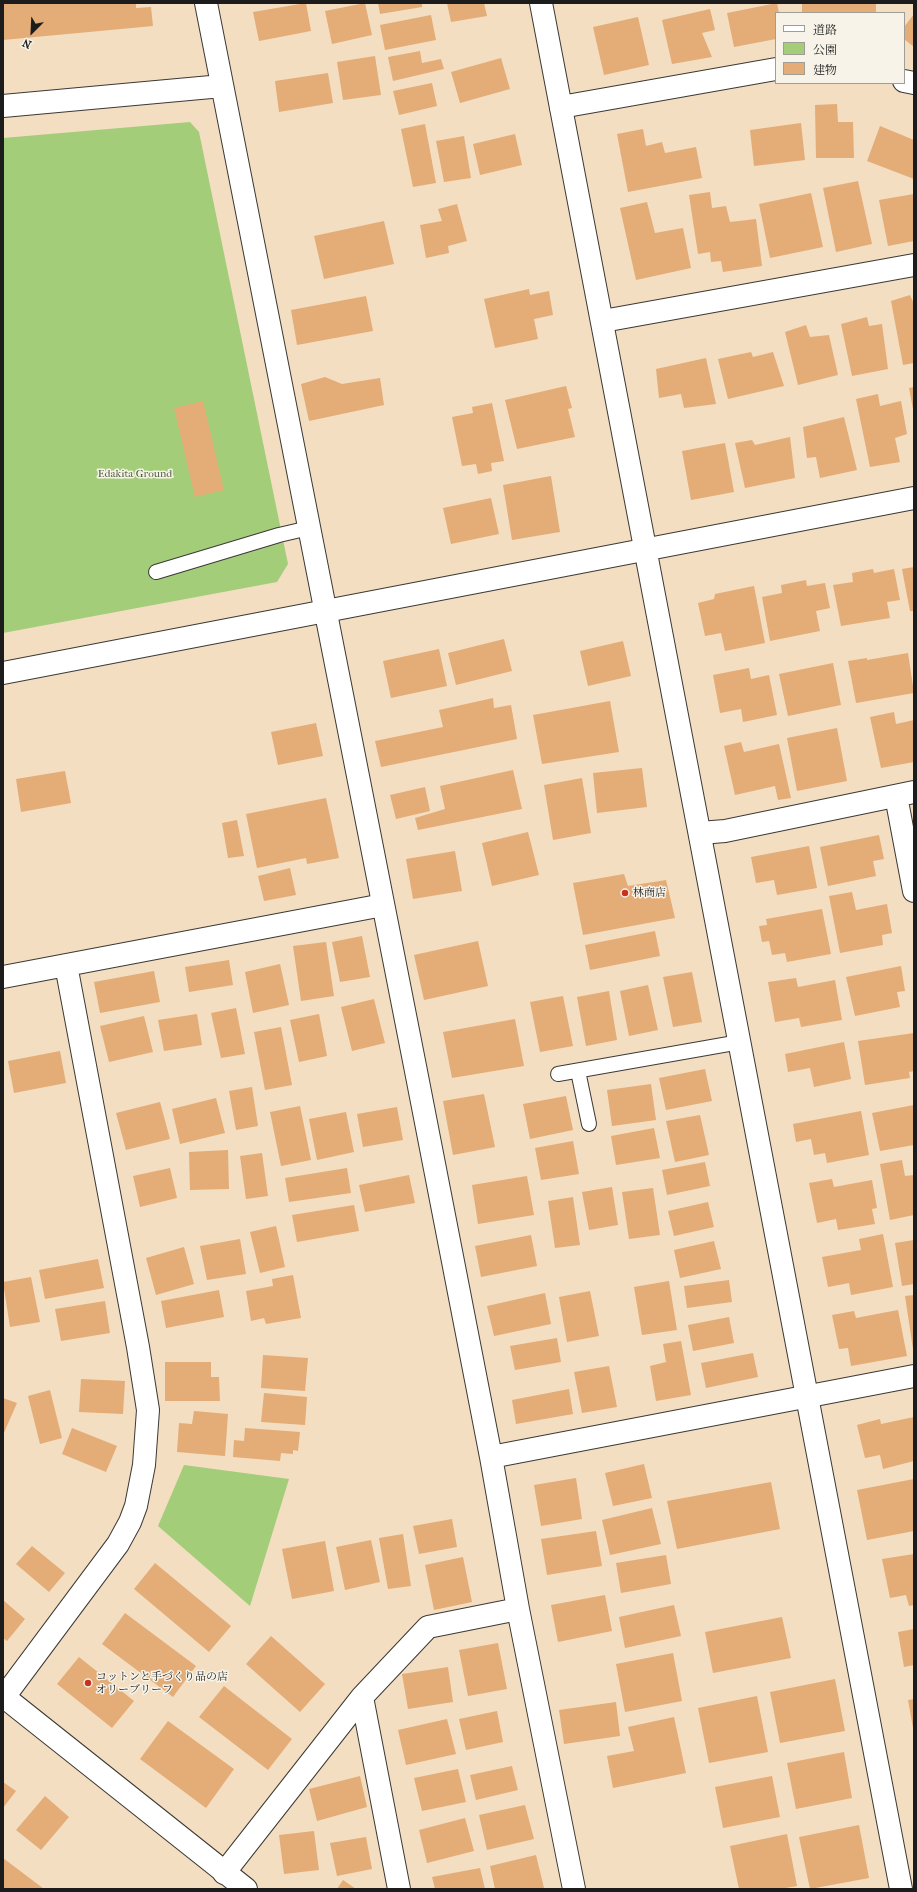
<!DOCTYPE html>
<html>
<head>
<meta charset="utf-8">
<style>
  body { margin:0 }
  #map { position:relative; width:917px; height:1892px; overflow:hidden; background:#f3dec1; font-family:"IM FELL French Canon","Noto Serif JP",serif }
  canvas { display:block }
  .frame { position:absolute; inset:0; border:4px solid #1c1c1c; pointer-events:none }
  .legend { position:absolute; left:775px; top:12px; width:130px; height:72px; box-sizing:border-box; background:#f7f3e8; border:1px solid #9f9d96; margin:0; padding:5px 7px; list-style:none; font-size:12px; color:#1c1c1c }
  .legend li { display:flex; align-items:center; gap:8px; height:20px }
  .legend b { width:20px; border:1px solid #9f9d96 }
  .north { position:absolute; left:12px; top:12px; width:40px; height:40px; -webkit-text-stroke:3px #f7f3e8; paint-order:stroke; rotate:204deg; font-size:11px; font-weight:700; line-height:16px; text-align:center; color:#1c1c1c }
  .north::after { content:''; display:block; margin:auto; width:14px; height:18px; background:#1c1c1c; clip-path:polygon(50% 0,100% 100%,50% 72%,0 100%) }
</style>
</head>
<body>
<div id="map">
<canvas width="917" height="1892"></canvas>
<div class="frame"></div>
<ul class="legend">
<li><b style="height:5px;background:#fff"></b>道路</li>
<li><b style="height:11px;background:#a3cd79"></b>公園</li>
<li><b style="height:11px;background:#e4ac76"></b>建物</li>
</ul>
<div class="north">N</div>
</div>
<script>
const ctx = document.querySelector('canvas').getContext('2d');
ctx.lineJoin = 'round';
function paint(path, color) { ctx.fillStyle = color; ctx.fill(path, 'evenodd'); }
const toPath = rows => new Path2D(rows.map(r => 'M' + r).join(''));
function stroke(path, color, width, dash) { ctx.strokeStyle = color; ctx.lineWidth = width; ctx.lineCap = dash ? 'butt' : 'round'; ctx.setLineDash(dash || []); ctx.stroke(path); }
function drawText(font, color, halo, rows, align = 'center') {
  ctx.font = font + ' "IM FELL French Canon","Noto Serif JP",serif'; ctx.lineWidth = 3; ctx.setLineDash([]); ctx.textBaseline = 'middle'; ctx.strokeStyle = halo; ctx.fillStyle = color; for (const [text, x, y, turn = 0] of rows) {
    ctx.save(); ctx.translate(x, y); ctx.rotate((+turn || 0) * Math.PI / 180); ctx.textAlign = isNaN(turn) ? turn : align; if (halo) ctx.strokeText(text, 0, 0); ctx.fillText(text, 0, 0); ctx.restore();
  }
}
paint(toPath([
  [190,122,199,132,288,564,277,582,3,633,3,138],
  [184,1465,289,1479,250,1606,158,1526]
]), '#a3cd79');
paint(toPath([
  [3,3,136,3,136,8,151,7,153,26,3,40],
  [306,3,311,31,259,41,253,12],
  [365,3,372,35,332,44,325,11],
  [378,3,422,3,422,7,380,14],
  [447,3,484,3,487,16,451,22],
  [777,3,779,13,776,13,776,39,734,47,727,13],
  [802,3,876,3,876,13,802,13],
  [710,9,715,30,702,33,712,57,672,64,662,20],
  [914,14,914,47,904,39,904,27],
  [431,15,436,40,385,50,380,25],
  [638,17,649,65,604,75,593,27],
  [420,51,422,63,441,59,444,69,393,81,388,57],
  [375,56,381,95,343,100,337,62],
  [501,58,510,89,460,103,451,72],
  [328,73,333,103,279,112,275,81],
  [432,83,437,106,399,115,393,91],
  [837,104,838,122,853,122,854,158,816,158,815,105],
  [801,123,805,160,754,166,750,130],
  [425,124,436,183,413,187,401,129],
  [880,126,914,140,914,179,867,161],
  [643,129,646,146,662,142,665,153,696,147,702,178,628,192,617,134],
  [515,134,522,165,480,175,473,144],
  [464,136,471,178,444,182,436,141],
  [858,181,872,244,836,252,823,188],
  [710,192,712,208,726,206,730,222,756,219,762,266,723,272,721,261,711,262,710,252,698,254,689,195],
  [811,193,823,247,770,258,759,204],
  [914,194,914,241,888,246,879,200],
  [647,202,655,233,683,228,691,268,636,280,620,208],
  [457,204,467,241,448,246,449,253,426,258,420,225,442,221,438,209],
  [384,221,394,264,324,279,314,236],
  [529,289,530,295,549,291,553,315,534,319,538,339,495,348,484,299],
  [910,295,914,304,914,363,903,365,891,301],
  [366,296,373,331,297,345,291,310],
  [867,317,869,326,882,324,888,369,852,376,841,324],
  [806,325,810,337,829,335,838,375,798,385,785,332],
  [751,352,753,357,773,352,784,386,728,399,718,359],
  [706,358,716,404,684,408,681,394,659,398,656,369],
  [325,377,342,384,380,378,384,405,309,421,301,384],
  [566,386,572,408,568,409,575,437,517,449,505,400],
  [914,387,914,409,913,409,909,388],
  [878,394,880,406,901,401,907,434,895,438,900,462,870,467,856,399],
  [203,401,224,490,195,497,174,408],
  [492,403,504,461,491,463,492,471,478,474,476,464,462,466,452,417,473,413,472,407],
  [844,417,857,470,820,478,816,457,807,458,803,427],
  [790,437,795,478,745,488,735,443,752,440,755,445],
  [725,443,734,492,691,500,682,451],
  [551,476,560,532,512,540,503,485],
  [491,498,499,534,451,544,443,508],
  [914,567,914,611,910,611,902,569],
  [873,569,874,573,894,569,900,600,887,602,890,618,841,626,833,585,853,582,852,573],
  [806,580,807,586,825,583,830,608,816,611,820,631,770,641,762,597,782,593,781,585],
  [754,586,765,643,725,651,721,633,705,636,698,603,714,599,715,594],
  [504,639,512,671,456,685,448,653],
  [623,641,631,676,588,686,580,651],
  [439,649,447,686,391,698,383,661],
  [908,653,914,693,856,703,848,661,867,658,867,660],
  [833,663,841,705,788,716,779,674],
  [749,668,751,679,769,675,777,715,743,722,741,709,720,713,713,675],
  [493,698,494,708,511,705,517,739,381,767,375,741,443,727,439,710],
  [610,701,619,752,542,764,533,715],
  [894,712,896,724,914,720,914,762,881,768,870,717],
  [316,723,323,756,278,765,271,732],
  [837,728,847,781,797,791,787,738],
  [741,742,744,752,779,744,791,798,778,800,775,786,735,795,724,746],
  [642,768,647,807,597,813,593,773],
  [513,770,522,809,418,830,415,818,445,809,440,786],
  [65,771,71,803,21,812,16,779],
  [582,778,591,833,553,840,544,785],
  [425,787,430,811,396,819,390,795],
  [326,798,339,858,307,864,306,858,257,868,246,814],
  [237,820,244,856,228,858,222,823],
  [528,832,539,875,492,886,482,843],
  [879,835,884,859,873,861,876,876,828,886,820,847],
  [809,846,817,888,777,895,774,880,756,883,751,857],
  [455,851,462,891,413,899,406,859],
  [290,868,296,895,264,901,258,876],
  [624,874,628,886,666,880,675,918,583,935,573,883],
  [852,892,856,910,887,904,892,933,882,935,883,945,840,953,829,896],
  [822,909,831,954,787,962,785,953,772,955,769,941,762,942,759,926,767,925,766,919],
  [655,931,660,956,590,970,585,945],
  [362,936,370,977,340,982,332,942],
  [478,941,488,986,424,1000,414,955],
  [326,942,334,996,301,1001,293,946],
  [229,960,233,985,189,992,185,967],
  [280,964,289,1005,253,1013,245,972],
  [901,966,905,991,897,992,900,1007,855,1016,846,977],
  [154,971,160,1002,100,1013,94,982],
  [692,972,702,1022,673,1027,663,977],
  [796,978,798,987,835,980,842,1020,801,1027,799,1018,775,1022,768,982],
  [648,985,658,1030,629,1036,620,991],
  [609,991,617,1040,586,1046,577,997],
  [563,996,573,1046,540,1052,530,1002],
  [374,999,385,1043,352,1051,341,1007],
  [236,1008,245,1054,221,1058,211,1013],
  [197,1014,202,1045,164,1051,158,1020],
  [319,1014,327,1056,299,1062,290,1020],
  [144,1016,153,1052,109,1062,100,1026],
  [515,1019,524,1066,452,1078,443,1032],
  [281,1027,292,1085,265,1090,254,1032],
  [914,1033,914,1071,909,1072,910,1078,865,1085,858,1041],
  [844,1042,851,1079,814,1087,810,1068,788,1072,785,1054],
  [60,1051,66,1083,14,1093,8,1061],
  [705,1069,712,1101,666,1110,659,1078],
  [651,1084,656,1120,612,1126,607,1090],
  [252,1087,258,1126,236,1130,229,1091],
  [484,1094,495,1147,453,1155,443,1101],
  [566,1096,573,1130,530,1139,523,1104],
  [216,1098,225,1133,180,1144,172,1109],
  [160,1102,170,1139,126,1150,116,1113],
  [914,1105,914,1145,880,1151,872,1113],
  [300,1106,311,1160,281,1166,270,1112],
  [397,1107,403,1140,363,1147,357,1114],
  [861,1111,869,1155,827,1163,825,1153,814,1155,811,1139,796,1142,793,1124],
  [346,1112,354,1152,317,1160,309,1119],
  [700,1115,709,1155,675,1162,666,1121],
  [654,1128,660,1158,616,1165,611,1136],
  [573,1141,579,1174,541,1180,535,1148],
  [228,1150,229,1189,190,1190,189,1152],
  [262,1153,268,1196,246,1199,240,1156],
  [902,1160,905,1176,914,1175,914,1215,890,1220,880,1164],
  [705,1162,710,1186,667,1195,662,1170],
  [170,1168,177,1198,140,1207,133,1176],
  [347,1168,351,1193,289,1202,285,1178],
  [409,1175,415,1203,365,1212,359,1185],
  [527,1176,534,1215,478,1224,472,1185],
  [832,1179,834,1187,872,1180,877,1208,872,1209,875,1224,838,1230,836,1219,817,1223,809,1183],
  [612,1187,618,1225,589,1230,582,1192],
  [653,1188,660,1235,629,1239,622,1192],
  [573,1197,580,1245,555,1248,548,1201],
  [708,1202,714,1227,674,1236,668,1211],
  [354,1205,359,1231,297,1242,292,1215],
  [276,1226,285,1267,260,1273,250,1232],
  [883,1234,893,1287,851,1295,849,1283,828,1287,822,1257,861,1250,859,1239],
  [531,1235,537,1266,481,1277,475,1246],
  [240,1239,246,1274,207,1280,200,1246],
  [914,1240,914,1284,902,1286,895,1243],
  [714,1241,721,1269,680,1278,674,1250],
  [184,1247,194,1284,156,1295,146,1258],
  [98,1259,104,1288,45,1299,39,1270],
  [293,1275,301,1318,266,1324,264,1318,251,1321,246,1291,273,1286,272,1279],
  [31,1277,40,1322,10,1327,3,1282],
  [729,1280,732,1302,687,1308,684,1286],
  [669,1281,677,1330,642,1335,634,1287],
  [219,1290,224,1317,166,1328,161,1301],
  [590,1291,599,1336,567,1342,559,1297],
  [545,1293,551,1324,494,1336,487,1306],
  [914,1295,914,1349,913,1349,905,1296],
  [105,1301,110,1333,61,1341,55,1309],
  [898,1310,907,1356,851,1366,848,1348,839,1349,832,1315,854,1311,856,1318],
  [729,1317,734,1343,693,1351,688,1325],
  [557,1338,561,1362,515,1370,510,1346],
  [681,1341,691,1395,656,1401,650,1366,666,1362,663,1344],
  [753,1353,758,1377,706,1388,701,1363],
  [263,1355,308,1358,305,1391,261,1388],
  [165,1362,211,1362,211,1377,219,1377,220,1401,165,1401],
  [609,1366,617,1407,582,1413,574,1372],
  [81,1379,125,1381,123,1414,79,1412],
  [569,1389,573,1414,516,1424,512,1400],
  [50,1390,62,1438,40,1444,28,1396],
  [264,1393,307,1397,305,1425,261,1422],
  [3,1398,17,1403,3,1435],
  [194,1411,228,1414,225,1456,177,1452,179,1423,192,1424],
  [914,1417,914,1461,883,1469,880,1455,865,1458,857,1425,880,1419,881,1424],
  [72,1428,117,1446,106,1472,62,1454],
  [245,1428,300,1432,298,1451,293,1450,293,1454,281,1453,280,1461,233,1457,234,1440,244,1441],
  [644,1464,652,1498,613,1506,605,1473],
  [576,1478,582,1519,541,1526,534,1485],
  [914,1479,914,1531,867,1540,857,1490],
  [771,1482,780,1529,677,1549,667,1501],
  [652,1508,661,1544,610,1555,602,1520],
  [452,1519,457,1547,419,1554,413,1526],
  [596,1531,602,1566,547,1575,541,1539],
  [403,1534,411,1586,388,1589,379,1538],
  [371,1540,380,1582,345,1590,336,1547],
  [325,1541,334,1591,292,1599,282,1549],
  [32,1546,65,1573,49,1592,16,1564],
  [914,1554,914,1605,909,1606,906,1595,890,1598,882,1559],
  [666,1555,671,1584,621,1593,616,1563],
  [463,1557,472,1602,434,1610,425,1565],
  [155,1563,231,1626,209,1652,134,1589],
  [605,1595,612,1631,558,1642,551,1605],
  [3,1600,25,1619,7,1641,3,1638],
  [674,1605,681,1636,625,1648,619,1617],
  [125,1613,196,1666,173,1697,102,1644],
  [782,1617,791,1658,713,1673,705,1632],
  [914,1629,914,1665,904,1667,898,1632],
  [271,1636,325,1684,300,1712,246,1664],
  [498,1643,507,1689,468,1696,459,1650],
  [673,1653,682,1701,625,1712,616,1664],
  [79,1657,134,1701,112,1728,57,1684],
  [448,1667,453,1702,408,1709,402,1674],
  [835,1679,845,1731,780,1743,770,1692],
  [224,1686,292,1739,268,1770,199,1717],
  [757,1696,768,1752,709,1763,698,1708],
  [914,1699,914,1728,913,1728,908,1700],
  [616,1702,620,1736,564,1744,559,1710],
  [497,1711,503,1742,466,1750,459,1719],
  [674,1717,686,1773,613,1788,607,1756,634,1751,628,1727],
  [447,1719,456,1754,406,1765,398,1730],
  [168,1721,234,1769,206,1808,140,1759],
  [844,1752,852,1798,796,1809,787,1763],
  [512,1766,518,1790,476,1800,470,1775],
  [458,1769,466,1802,422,1811,414,1778],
  [360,1776,367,1807,317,1821,309,1789],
  [772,1776,780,1817,723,1828,715,1787],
  [3,1782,16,1791,3,1808],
  [45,1796,69,1817,41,1850,16,1830],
  [525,1805,534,1839,487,1850,479,1815],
  [465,1818,474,1851,427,1863,419,1830],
  [859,1825,869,1878,810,1889,799,1837],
  [314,1831,319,1870,284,1874,279,1835],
  [787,1834,797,1886,780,1889,739,1889,730,1846],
  [366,1837,372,1869,337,1876,330,1843],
  [536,1855,544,1888,495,1889,490,1866],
  [3,1858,44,1889,3,1889],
  [480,1868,485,1889,435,1889,432,1877],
  [343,1880,356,1889,337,1889]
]), '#e4ac76');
const service = toPath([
  [156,572,279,535,309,528],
  [578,1071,589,1124],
  [558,1074,740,1042]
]);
const minor = toPath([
  [206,3,415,1066,491,1457,518,1609,574,1889],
  [904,81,914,83],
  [3,106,222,86],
  [561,107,776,69],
  [603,321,914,265],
  [896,796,914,891],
  [700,833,725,831,914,792],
  [3,977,383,905],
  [491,1457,914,1376],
  [4,1697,118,1544,130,1522,136,1506,144,1465,148,1410,138,1347,66,965],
  [362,1697,399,1889],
  [224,1873,362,1697,428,1627,518,1609]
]);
const tertiary = toPath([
  [541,3,901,1889],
  [3,673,914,498],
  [3,1696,246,1889]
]);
stroke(service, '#3c3935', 16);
stroke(minor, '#3c3935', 24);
stroke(tertiary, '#3c3935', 24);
stroke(service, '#fff', 14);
stroke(minor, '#fff', 22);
stroke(tertiary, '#fff', 22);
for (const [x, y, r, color] of [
  [625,893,4,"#c8321e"],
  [88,1683,4,"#c8321e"]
]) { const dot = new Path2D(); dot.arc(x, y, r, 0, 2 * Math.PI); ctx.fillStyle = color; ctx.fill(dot); stroke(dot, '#f7f3e8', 1.5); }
drawText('11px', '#4b5a3d', '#f7f3e8', [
  ["Edakita Ground",135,474]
]);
drawText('11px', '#1c1c1c', '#f7f3e8', [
  ["林商店",633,893],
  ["コットンと手づくり品の店",96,1677],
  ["オリーブリーフ",96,1690]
], 'left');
</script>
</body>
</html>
